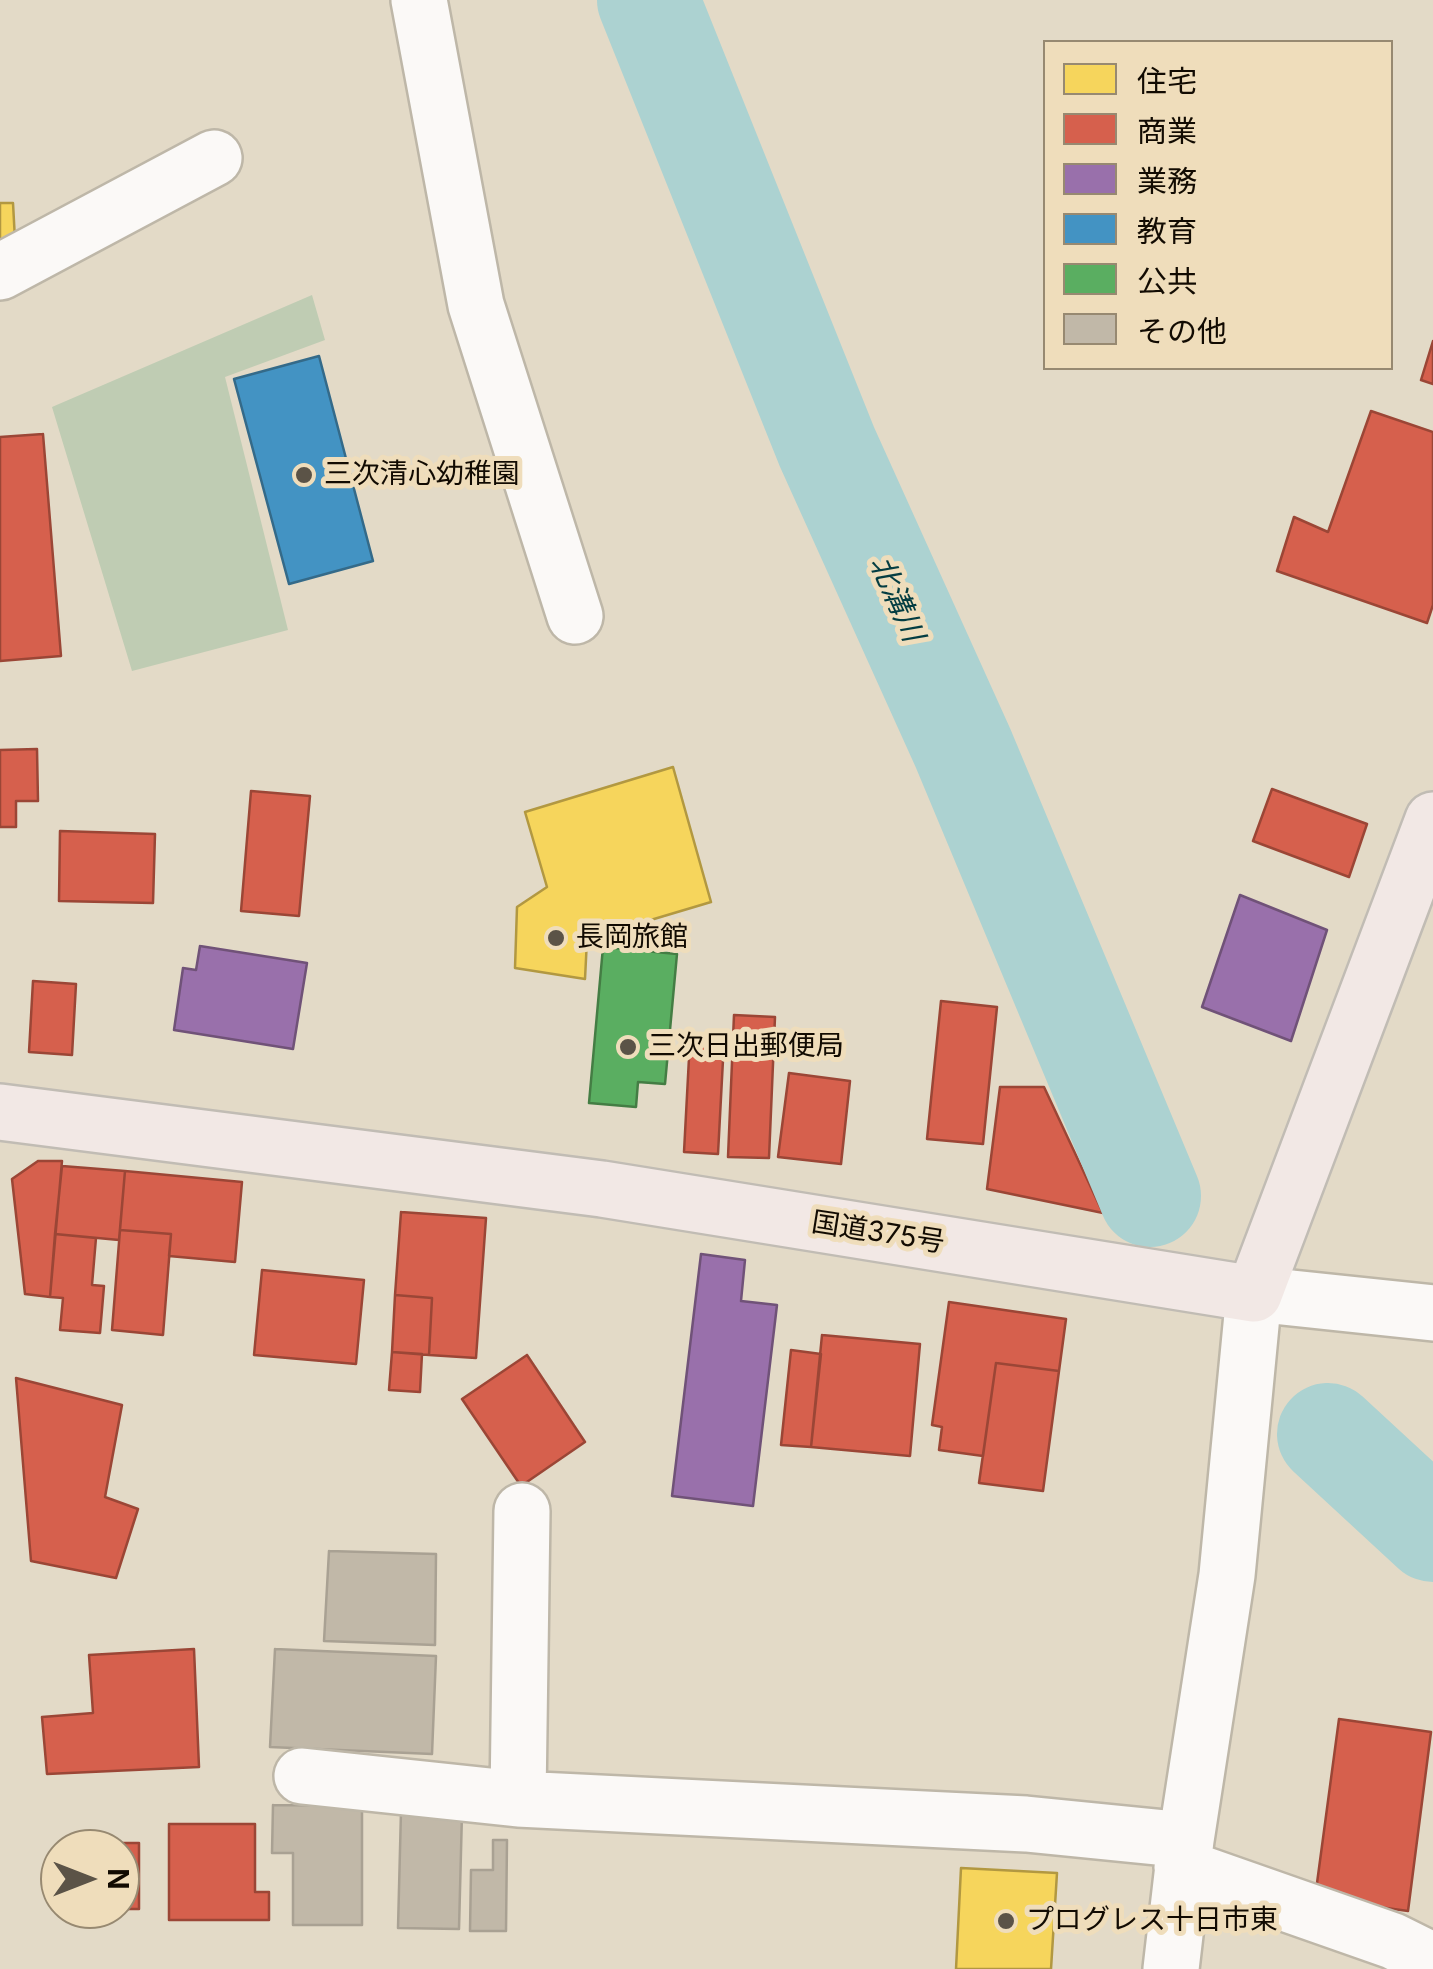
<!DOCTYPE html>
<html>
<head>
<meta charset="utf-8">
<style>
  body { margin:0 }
  #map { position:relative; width:1433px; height:1969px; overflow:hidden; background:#e3dac7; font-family:Inter,"Noto Sans JP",sans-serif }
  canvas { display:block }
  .legend { position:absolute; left:1043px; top:40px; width:350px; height:330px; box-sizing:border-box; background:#efddbb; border:2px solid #978971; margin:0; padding:12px 18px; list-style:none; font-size:30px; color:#120b02 }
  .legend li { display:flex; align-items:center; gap:20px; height:50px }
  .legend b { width:50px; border:2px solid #978971 }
  .north { position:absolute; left:40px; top:1829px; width:100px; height:100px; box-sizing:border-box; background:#efddbb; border:2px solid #978971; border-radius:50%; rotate:90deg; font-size:28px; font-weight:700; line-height:40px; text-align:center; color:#120b02 }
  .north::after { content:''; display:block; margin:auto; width:35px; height:45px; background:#5b5347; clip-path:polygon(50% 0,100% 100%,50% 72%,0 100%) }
</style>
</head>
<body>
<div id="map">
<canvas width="1433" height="1969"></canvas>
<ul class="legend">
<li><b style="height:28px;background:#f6d55c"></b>住宅</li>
<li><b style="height:28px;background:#d6604d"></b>商業</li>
<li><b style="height:28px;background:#9970ab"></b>業務</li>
<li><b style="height:28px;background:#4393c3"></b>教育</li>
<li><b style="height:28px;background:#5aae61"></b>公共</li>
<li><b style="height:28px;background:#c1b8a8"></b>その他</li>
</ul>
<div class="north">N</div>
</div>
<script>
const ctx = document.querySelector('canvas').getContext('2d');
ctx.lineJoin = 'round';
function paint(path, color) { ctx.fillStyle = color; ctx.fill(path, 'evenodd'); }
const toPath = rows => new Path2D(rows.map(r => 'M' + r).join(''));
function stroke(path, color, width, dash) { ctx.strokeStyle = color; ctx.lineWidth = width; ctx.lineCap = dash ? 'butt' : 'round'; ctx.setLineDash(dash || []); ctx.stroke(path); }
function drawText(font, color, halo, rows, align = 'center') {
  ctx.font = font + ' Inter,"Noto Sans JP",sans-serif'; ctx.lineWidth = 10; ctx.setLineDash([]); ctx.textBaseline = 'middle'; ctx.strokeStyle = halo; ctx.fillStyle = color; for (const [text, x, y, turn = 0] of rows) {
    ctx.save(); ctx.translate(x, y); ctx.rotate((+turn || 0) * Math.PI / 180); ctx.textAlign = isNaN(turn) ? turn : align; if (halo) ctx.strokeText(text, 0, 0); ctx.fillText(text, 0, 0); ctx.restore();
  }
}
paint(toPath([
  [312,295,325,340,225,377,288,630,132,671,52,407]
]), '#bfccb3');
const homes = toPath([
  [0,203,13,203,15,240,0,241,0,203],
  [673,767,711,902,587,939,585,979,515,968,517,907,547,887,525,812,673,767],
  [961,1868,1057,1873,1051,1969,956,1969,961,1868]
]);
paint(homes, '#f6d55c');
stroke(homes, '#b29841', 2.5);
const shops = toPath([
  [1433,341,1433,384,1421,380,1433,341],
  [1371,411,1433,432,1433,605,1427,623,1277,571,1294,517,1328,532,1371,411],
  [43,434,61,656,0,661,0,437,43,434],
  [37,749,38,801,16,801,16,827,0,827,0,750,37,749],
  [1272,789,1367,824,1349,877,1253,841,1272,789],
  [251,791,310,796,299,916,241,911,251,791],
  [60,831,155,834,153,903,59,901,60,831],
  [33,981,76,984,72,1055,29,1052,33,981],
  [941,1001,997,1007,983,1144,927,1139,941,1001],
  [734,1015,775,1017,769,1158,728,1157,734,1015],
  [690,1039,724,1041,718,1154,684,1152,690,1039],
  [789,1073,850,1081,841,1164,778,1157,789,1073],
  [1000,1087,1044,1087,1103,1213,987,1189,1000,1087],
  [38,1161,62,1161,50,1297,25,1294,12,1179,38,1161],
  [62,1166,125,1171,119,1240,55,1234,62,1166],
  [125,1171,242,1182,235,1262,169,1256,171,1234,120,1230,125,1171],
  [401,1212,486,1218,476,1358,429,1355,432,1298,395,1295,401,1212],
  [120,1230,171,1234,163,1335,112,1330,120,1230],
  [55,1234,96,1238,92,1285,104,1286,100,1333,60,1330,63,1298,50,1297,55,1234],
  [262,1270,364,1280,356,1364,254,1355,262,1270],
  [395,1295,432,1298,429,1355,392,1352,395,1295],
  [949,1302,1066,1319,1059,1371,996,1363,983,1456,939,1450,942,1427,932,1425,949,1302],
  [822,1335,920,1344,910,1456,811,1447,822,1335],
  [791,1350,821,1354,811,1447,781,1445,791,1350],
  [392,1352,422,1354,420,1392,389,1390,392,1352],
  [527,1355,585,1442,521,1486,462,1399,527,1355],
  [996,1363,1059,1371,1043,1491,979,1483,996,1363],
  [16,1378,122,1405,105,1497,138,1509,116,1578,31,1561,16,1378],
  [194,1649,199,1767,47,1774,42,1717,93,1713,89,1655,194,1649],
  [1339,1719,1431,1732,1408,1911,1315,1898,1339,1719],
  [169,1824,255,1824,255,1892,269,1892,269,1920,169,1920,169,1824],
  [89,1843,139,1843,139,1909,89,1909,120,1909,120,1849,89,1849,89,1843]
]);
paint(shops, '#d6604d');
stroke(shops, '#9b4636', 2.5);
const offices = toPath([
  [1240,895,1327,930,1291,1041,1202,1007,1240,895],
  [200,946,307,963,293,1049,174,1030,183,968,196,970,200,946],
  [701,1254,745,1260,741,1301,777,1305,753,1506,672,1496,701,1254]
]);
paint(offices, '#9970ab');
stroke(offices, '#705278', 2.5);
const schools = toPath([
  [319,356,373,561,289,584,234,379,319,356]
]);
paint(schools, '#4393c3');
stroke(schools, '#346a89', 2.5);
const public = toPath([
  [603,947,677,954,665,1084,638,1082,636,1107,589,1103,603,947]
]);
paint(public, '#5aae61');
stroke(public, '#447d44', 2.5);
stroke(toPath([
  [648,0,827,447,963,748,1150,1196],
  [1328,1434,1433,1531]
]), '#acd2d1', 102);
const building = toPath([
  [329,1551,436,1554,435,1645,324,1641,329,1551],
  [275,1649,436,1656,432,1754,270,1747,275,1649],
  [273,1805,362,1806,362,1925,293,1925,293,1853,272,1853,273,1805],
  [401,1811,462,1813,459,1929,398,1928,401,1811],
  [493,1840,507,1840,506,1931,470,1931,471,1870,493,1870,493,1840]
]);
paint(building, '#c1b8a8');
stroke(building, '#a9a193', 2.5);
const minor = toPath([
  [419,0,476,305,575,616],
  [0,272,214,158],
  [302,1776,518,1799,1026,1824,1186,1840],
  [518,1799,522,1511],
  [1182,1867,1393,1941,1433,1961],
  [1171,1969,1186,1840,1227,1575,1254,1294,1433,1313]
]);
const highway = toPath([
  [0,1112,602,1189,1254,1294,1433,820]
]);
stroke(minor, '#beb7a8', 60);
stroke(highway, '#c1bcb4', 60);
stroke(minor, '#fbf9f7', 55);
stroke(highway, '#f2e8e5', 55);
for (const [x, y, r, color] of [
  [304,475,10,"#5b5347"],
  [556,938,10,"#5b5347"],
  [628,1047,10,"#5b5347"],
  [1006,1921,10,"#5b5347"]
]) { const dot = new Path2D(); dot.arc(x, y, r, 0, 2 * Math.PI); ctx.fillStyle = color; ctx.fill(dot); stroke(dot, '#efddbb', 4); }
drawText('28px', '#120b02', '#efddbb', [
  ["三次清心幼稚園",324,475],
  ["長岡旅館",576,938],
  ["三次日出郵便局",648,1047],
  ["プログレス十日市東",1026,1921]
], 'left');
drawText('28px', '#120b02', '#efddbb', [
  ["国道375号",878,1233,9]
]);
drawText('italic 30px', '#043d42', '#efddbb', [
  ["北溝川",896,599,66]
]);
</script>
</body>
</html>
